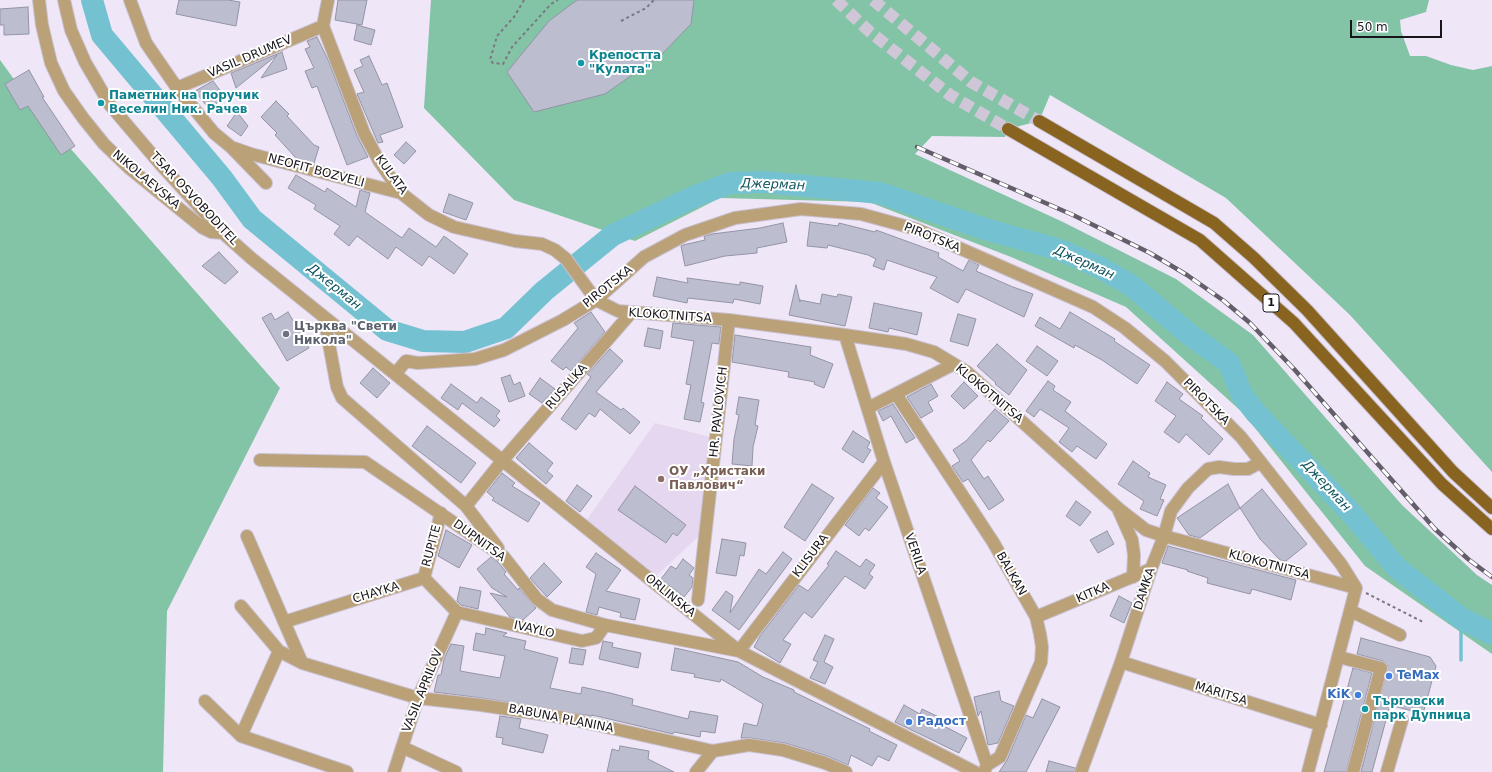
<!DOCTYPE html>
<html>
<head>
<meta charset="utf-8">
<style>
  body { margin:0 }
  #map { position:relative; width:1492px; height:772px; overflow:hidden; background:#efe6f8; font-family:"DejaVu Sans",sans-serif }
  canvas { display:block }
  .scale { position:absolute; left:1350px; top:20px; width:92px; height:18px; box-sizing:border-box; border:2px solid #18151b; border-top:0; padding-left:5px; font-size:12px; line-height:14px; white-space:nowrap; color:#18151b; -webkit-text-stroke:3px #fff; paint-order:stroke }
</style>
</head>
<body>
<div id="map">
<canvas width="1492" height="772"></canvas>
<div class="scale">50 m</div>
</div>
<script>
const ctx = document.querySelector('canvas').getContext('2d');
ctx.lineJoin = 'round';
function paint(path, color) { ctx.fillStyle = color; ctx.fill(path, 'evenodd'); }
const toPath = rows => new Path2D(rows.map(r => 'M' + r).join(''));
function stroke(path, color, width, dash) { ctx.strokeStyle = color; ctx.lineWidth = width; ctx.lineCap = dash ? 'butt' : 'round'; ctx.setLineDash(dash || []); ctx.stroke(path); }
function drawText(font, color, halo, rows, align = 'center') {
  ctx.font = font + ' "DejaVu Sans",sans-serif'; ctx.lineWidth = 4; ctx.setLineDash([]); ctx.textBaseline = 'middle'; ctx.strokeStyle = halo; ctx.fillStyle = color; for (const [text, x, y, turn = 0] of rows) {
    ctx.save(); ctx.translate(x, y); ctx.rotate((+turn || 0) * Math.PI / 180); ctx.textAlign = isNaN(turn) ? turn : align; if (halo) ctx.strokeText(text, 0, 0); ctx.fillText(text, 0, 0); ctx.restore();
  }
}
paint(toPath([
  [655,423,710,437,701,534,655,577,586,521]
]), '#e4d7ef');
paint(toPath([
  [431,0,1429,0,1426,12,1400,20,1401,31,1410,56,1426,56,1451,65,1473,70,1492,66,1492,472,1350,315,1226,198,1050,95,1039,121,1008,129,1005,137,932,136,915,154,1063,222,1176,279,1253,335,1402,505,1477,575,1492,585,1492,654,1365,566,1243,413,1126,307,1011,257,869,202,720,198,635,241,514,200,424,108],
  [0,60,35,108,280,388,167,611,163,772,0,772]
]), '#83c4a6');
stroke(toPath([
  [1461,618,1461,660]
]), '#74c2d1', 3.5);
stroke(toPath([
  [92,0,102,35,222,178,252,219,387,330,423,341,465,342,506,328,544,291,613,235,698,195,730,183,764,182,880,193,985,229,1060,250,1099,267,1132,286,1190,335,1229,363,1242,395,1256,413,1353,515,1397,568,1461,618,1492,634]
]), '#74c2d1', 22);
const building = toPath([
  [179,0,228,0,240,2,236,26,176,14,179,0],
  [338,0,367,0,362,25,335,20,338,0],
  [577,0,694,0,691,24,662,54,605,94,534,112,507,72,549,21,577,0],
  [28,7,29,34,4,35,4,25,0,25,0,9,28,7],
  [357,25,375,30,371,45,354,40,357,25],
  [317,37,329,62,357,136,368,157,347,165,317,86,312,88,305,71,314,68,305,49,310,47,307,41,317,37],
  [282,52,287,69,261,78,277,55,236,88,231,73,282,52],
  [369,56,382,85,387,83,403,127,380,135,383,142,378,143,357,94,364,92,354,70,363,66,360,60,369,56],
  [29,70,44,97,42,97,75,146,61,155,28,106,20,110,5,84,29,70],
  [213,81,225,97,209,109,195,91,213,81],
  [276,101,289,114,287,116,314,145,319,147,314,163,296,158,275,135,277,133,261,117,276,101],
  [237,112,248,126,241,136,227,126,237,112],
  [406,142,416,151,404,164,394,155,406,142],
  [296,175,325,192,327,188,356,207,360,190,370,193,365,212,402,238,409,228,436,247,444,236,468,254,454,274,429,256,422,266,396,247,388,259,357,236,349,246,334,234,340,226,314,209,316,205,288,188,296,175],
  [449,194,473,203,466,220,443,212,449,194],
  [810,222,838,226,839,223,875,232,876,230,939,253,938,257,963,271,969,260,979,265,976,271,1013,287,1033,294,1024,317,966,289,958,303,930,288,937,277,887,260,884,270,873,266,876,259,868,255,828,245,827,248,807,246,810,222],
  [783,223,787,242,757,248,757,253,725,256,685,266,681,246,683,245,705,240,704,236,712,234,760,228,783,223],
  [219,252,238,272,225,284,202,266,219,252],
  [657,277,688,283,687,278,740,285,740,282,763,286,760,304,734,299,733,303,688,298,687,303,653,296,657,277],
  [796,285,800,302,800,300,820,304,822,294,837,297,838,294,852,297,845,326,789,315,796,285],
  [874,303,922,313,917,335,889,328,888,332,869,328,874,303],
  [288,312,309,348,287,361,262,318,271,313,275,320,288,312],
  [591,312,605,332,571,371,566,367,563,370,551,361,578,328,574,323,591,312],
  [1070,312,1115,339,1114,341,1150,365,1137,384,1102,360,1075,345,1074,348,1035,326,1040,317,1060,329,1070,312],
  [958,314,976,319,968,346,950,341,958,314],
  [673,323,721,327,719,344,712,343,701,402,704,403,700,422,684,419,691,385,686,384,694,341,671,337,673,323],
  [648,328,663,331,660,349,644,346,648,328],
  [735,335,811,347,810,355,833,364,824,388,814,384,815,382,788,377,789,372,732,362,735,335],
  [997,344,1027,370,1009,395,995,384,996,383,977,366,997,344],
  [1037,346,1058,361,1047,376,1026,361,1037,346],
  [610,349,623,361,596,392,621,410,623,408,640,422,630,434,600,409,595,417,589,413,576,430,561,419,591,377,587,374,610,349],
  [373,368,390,383,377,398,360,383,373,368],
  [510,375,514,385,520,382,525,396,509,402,501,378,510,375],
  [540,378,555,389,542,403,529,394,540,378],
  [1048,381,1055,386,1053,390,1071,402,1065,411,1107,444,1096,459,1077,446,1072,452,1059,442,1069,428,1040,409,1034,417,1026,411,1048,381],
  [964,382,978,396,964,409,951,396,964,382],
  [1167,382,1183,394,1179,399,1203,416,1201,418,1223,439,1209,455,1186,434,1179,443,1164,432,1176,416,1155,401,1167,382],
  [451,384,477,403,481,397,500,411,496,416,500,420,494,427,462,403,458,410,441,398,451,384],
  [931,384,938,396,928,402,933,411,921,418,907,397,931,384],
  [739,397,759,400,755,425,758,426,753,447,752,466,732,464,734,439,739,415,736,414,739,397],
  [893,404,915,438,906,443,891,416,883,421,878,411,893,404],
  [995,409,1009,421,990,442,988,440,971,460,984,479,988,476,1004,500,989,510,968,479,963,482,952,466,960,461,953,450,966,441,995,409],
  [427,426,476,463,461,483,412,446,427,426],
  [853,431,870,442,867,448,871,450,863,463,842,449,853,431],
  [529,443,553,463,547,471,553,476,546,484,516,458,529,443],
  [1133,461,1150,473,1148,477,1166,485,1160,499,1164,500,1157,516,1140,509,1144,501,1118,484,1133,461],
  [502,473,515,483,512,486,540,503,528,522,492,500,494,498,487,492,502,473],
  [812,484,834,498,805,541,784,527,812,484],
  [1228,484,1240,508,1200,538,1189,535,1177,518,1228,484],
  [577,485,592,496,580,512,566,501,577,485],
  [635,486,686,525,677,536,673,533,666,543,618,510,635,486],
  [873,488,880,493,876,498,888,507,869,531,865,528,859,536,845,525,873,488],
  [1262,489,1307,544,1286,561,1280,560,1260,539,1240,508,1262,489],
  [1076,501,1091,512,1080,526,1066,516,1076,501],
  [446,530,472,545,459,568,438,556,446,530],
  [1107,531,1114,544,1098,553,1090,540,1107,531],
  [722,539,746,543,744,556,740,555,736,576,716,573,722,539],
  [1168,546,1296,580,1291,600,1252,589,1250,594,1207,583,1208,578,1187,571,1188,570,1162,563,1168,546],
  [836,551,860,567,866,559,875,565,869,574,873,577,865,589,845,576,812,618,804,612,783,640,791,644,780,663,754,647,760,636,799,585,808,591,829,565,827,564,836,551],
  [783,552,792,559,739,630,712,610,726,591,733,596,730,613,759,569,766,574,783,552],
  [596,553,621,570,606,591,640,599,635,620,620,617,621,613,599,607,597,615,586,612,596,574,586,567,596,553],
  [491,557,497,561,506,572,504,574,518,590,519,588,536,608,523,620,510,617,490,593,507,597,492,588,477,569,491,557],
  [683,559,694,568,689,575,693,578,692,587,684,597,661,579,671,566,676,569,683,559],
  [544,563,562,582,547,597,530,578,544,563],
  [460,587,481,591,478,609,461,605,457,601,460,587],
  [1119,596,1132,603,1124,623,1110,616,1119,596],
  [486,628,507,633,503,636,526,641,524,649,558,658,550,688,581,694,582,687,610,693,633,699,632,705,688,719,690,711,718,716,715,733,701,731,700,737,674,732,673,734,592,715,592,716,482,698,434,692,438,675,441,675,444,659,451,644,464,646,460,671,500,678,505,656,473,650,476,633,485,635,486,628],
  [825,635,834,639,824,662,833,667,825,684,810,678,818,662,813,660,825,635],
  [1361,638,1430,657,1436,666,1423,714,1390,705,1372,772,1361,772,1388,666,1383,661,1357,654,1361,638],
  [603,641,613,643,612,647,641,653,638,668,599,659,603,641],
  [572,648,586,650,583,665,569,663,572,648],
  [675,648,738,662,763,677,794,690,794,692,870,729,869,731,897,745,889,761,878,756,872,766,851,755,848,765,827,756,785,743,750,738,741,738,744,723,757,726,763,704,721,679,720,682,694,677,695,674,671,670,675,648],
  [1353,668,1372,673,1346,772,1324,772,1353,668],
  [999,691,1001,701,1014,706,998,743,988,745,981,711,978,716,974,697,999,691],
  [1042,699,1060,707,1026,772,999,772,1007,760,1026,715,1033,718,1042,699],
  [904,705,920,714,922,709,943,719,940,724,967,738,959,753,895,722,904,705],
  [500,716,521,719,519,728,548,735,543,753,502,744,503,738,496,737,500,716],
  [620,746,649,751,648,759,674,772,607,772,612,749,619,751,620,746],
  [1049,761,1075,768,1074,772,1046,772,1049,761]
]);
paint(building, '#bcbed0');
stroke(building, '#9394a5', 1);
stroke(toPath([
  [836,0,870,32,950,95,1008,129],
  [873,0,971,82,1039,121]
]), '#cfc7d7', 12, [12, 6]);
const minor = toPath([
  [39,0,42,25,51,63,64,91,83,118,104,144,128,167,203,228,211,232,223,233],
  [64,0,71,30,85,62,110,105,161,165,223,233,251,258,739,651,975,772],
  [130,0,146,43,177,88,214,133,231,147,266,183],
  [328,0,323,26,364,133,379,161,401,193,429,215,454,227,515,241,542,244,555,250,566,259,596,300,618,311,729,320,845,335,906,344,934,352,967,372,1119,509,1146,530,1164,536,1356,588],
  [177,88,323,26],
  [234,148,251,154,401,193],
  [324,317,337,387,342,398,466,506,498,548],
  [845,335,884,462,987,765,984,772],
  [395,374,406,361,418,363,475,359,504,350,563,320,596,300,644,257,685,235,735,218,801,209,861,214,916,229,1093,307,1125,328,1165,361,1241,437,1341,564,1356,588,1308,772],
  [896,394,993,542,1036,617,1040,634,1042,647,1041,662,1000,757,987,765],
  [868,408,954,364],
  [260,460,365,462,504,557,537,599,552,610,605,625,739,651,884,462],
  [466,506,502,461,631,313],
  [1119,511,1132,540,1134,555,1133,577],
  [247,536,302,663],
  [424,578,441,513],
  [698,600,729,320],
  [1351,611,1400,635],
  [457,612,582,641,596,638,605,625],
  [1036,617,1151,569],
  [284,622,424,578,457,612],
  [279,651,302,663,418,698,481,705,566,718,713,751,749,745,783,750,825,763,846,772],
  [1339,657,1381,668,1353,772],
  [1121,662,1321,725],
  [205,701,241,736,347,772],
  [241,736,279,651,241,606],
  [402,747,456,772],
  [394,772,418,698,457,612],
  [696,772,713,751],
  [1081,772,1121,662,1151,569,1164,536,1171,511,1188,488,1208,469,1219,467,1234,469,1248,469,1261,462],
  [1387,772,1402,720]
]);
const major = toPath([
  [1039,121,1214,223,1254,258,1307,310,1453,472,1492,508],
  [1008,129,1200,240,1294,323,1442,484,1492,529]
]);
stroke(minor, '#c8c0d0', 14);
stroke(major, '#c8c0d0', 14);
stroke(toPath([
  [524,0,514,17,497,36,490,60,493,63,503,64,512,47,551,4,558,0],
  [621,21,646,8,654,0],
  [1366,593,1423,622]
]), '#7c7682', 2, [3, 3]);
stroke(minor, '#baa178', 12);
stroke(major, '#886420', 12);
const rail = toPath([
  [917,147,1073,215,1150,253,1187,275,1224,301,1250,323,1294,369,1435,529,1468,559,1492,577]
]);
stroke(rail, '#635e69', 4.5);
stroke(rail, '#fff', 3, [9]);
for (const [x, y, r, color] of [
  [581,63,4,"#0f9aa8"],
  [101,103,4,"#0f9aa8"],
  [286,334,4,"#6b7280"],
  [661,479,4,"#8d6e63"],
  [1389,676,4,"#3f7fe0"],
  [1358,695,4,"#3f7fe0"],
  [1365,709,4,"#0f9aa8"],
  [909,722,4,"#3f7fe0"]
]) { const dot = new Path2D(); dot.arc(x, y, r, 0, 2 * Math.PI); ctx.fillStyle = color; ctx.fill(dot); stroke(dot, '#fff', 1.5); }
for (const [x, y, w] of [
  [1271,303,16]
]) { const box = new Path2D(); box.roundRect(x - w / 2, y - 9, w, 18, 3); ctx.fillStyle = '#fff'; ctx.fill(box); stroke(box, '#18151b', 1); }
drawText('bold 11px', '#18151b', null, [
  ["1",1271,303]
]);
drawText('bold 12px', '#0d838f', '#fff', [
  ["Крепостта",589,56],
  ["\"Кулата\"",589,70],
  ["Паметник на поручик",109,96],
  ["Веселин Ник. Рачев",109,110],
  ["Търговски",1373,702],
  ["парк Дупница",1373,716]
], 'left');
drawText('12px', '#18151b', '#fff', [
  ["VASIL DRUMEV",250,57,-23],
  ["NEOFIT BOZVELI",316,171,15],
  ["KULATA",391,175,54],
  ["NIKOLAEVSKA",146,180,40],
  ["TSAR OSVOBODITEL",194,199,47],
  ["PIROTSKA",932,238,22],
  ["PIROTSKA",608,287,-39],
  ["KLOKOTNITSA",670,316,4],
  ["RUSALKA",567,387,-49],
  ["KLOKOTNITSA",989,394,40],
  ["PIROTSKA",1206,402,45],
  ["HR. PAVLOVICH",719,412,-84],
  ["DUPNITSA",479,541,36],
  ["RUPITE",432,546,-75],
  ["VERILA",915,554,71],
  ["KLISURA",811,556,-53],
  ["KLOKOTNITSA",1269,565,15],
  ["BALKAN",1011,574,60],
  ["DAMKA",1145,589,-72],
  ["CHAYKA",376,593,-17],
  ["KITKA",1093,593,-23],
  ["ORLINSKA",670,596,39],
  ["IVAYLO",534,630,13],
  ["VASIL APRILOV",423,691,-68],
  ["MARITSA",1221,694,17],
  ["BABUNA PLANINA",561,719,11]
]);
drawText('bold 12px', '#5b616d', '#fff', [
  ["Църква \"Свети",294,327],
  ["Никола\"",294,341]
], 'left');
drawText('bold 12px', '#785e54', '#fff', [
  ["ОУ „Христаки",669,472],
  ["Павлович“",669,486]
], 'left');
drawText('bold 12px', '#366cbe', '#fff', [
  ["TeMax",1397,676],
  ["KiK",1350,695,"right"],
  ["Радост",917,722]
], 'left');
drawText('italic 13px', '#11555f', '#fff', [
  ["Джерман",773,185,2],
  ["Джерман",1084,263,24],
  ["Джерман",334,287,39],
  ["Джерман",1326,486,47]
]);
</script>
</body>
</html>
